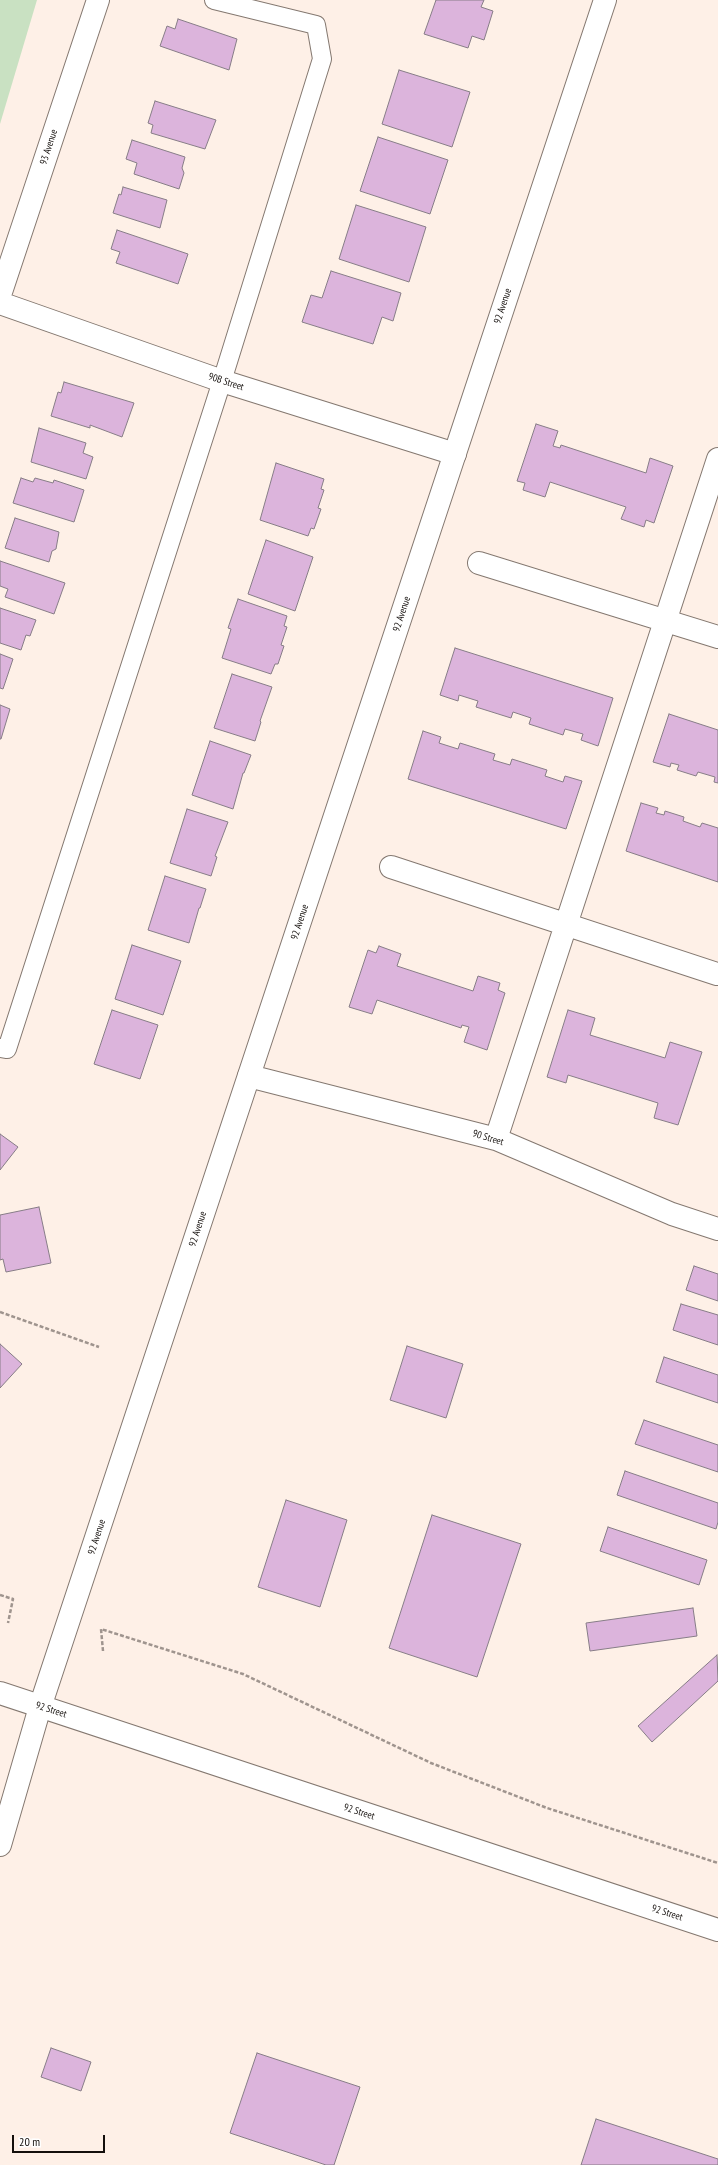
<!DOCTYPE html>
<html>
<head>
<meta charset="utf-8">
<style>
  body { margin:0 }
  #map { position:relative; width:718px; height:2165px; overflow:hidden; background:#fef0e7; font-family:"PT Sans Narrow",sans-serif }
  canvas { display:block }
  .scale { position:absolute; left:12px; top:2135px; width:93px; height:18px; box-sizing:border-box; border:2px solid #140f0c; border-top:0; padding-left:5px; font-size:12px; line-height:14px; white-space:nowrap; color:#140f0c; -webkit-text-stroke:3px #fff; paint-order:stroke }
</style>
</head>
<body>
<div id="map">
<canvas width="718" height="2165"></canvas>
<div class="scale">20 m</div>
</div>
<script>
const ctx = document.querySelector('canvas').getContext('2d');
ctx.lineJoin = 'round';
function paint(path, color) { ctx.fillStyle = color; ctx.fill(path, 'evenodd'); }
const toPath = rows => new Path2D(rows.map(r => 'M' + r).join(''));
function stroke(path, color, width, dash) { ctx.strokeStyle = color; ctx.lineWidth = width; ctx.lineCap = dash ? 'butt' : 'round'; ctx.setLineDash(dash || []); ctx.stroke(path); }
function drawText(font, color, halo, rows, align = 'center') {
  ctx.font = font + ' "PT Sans Narrow",sans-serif'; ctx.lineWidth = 3; ctx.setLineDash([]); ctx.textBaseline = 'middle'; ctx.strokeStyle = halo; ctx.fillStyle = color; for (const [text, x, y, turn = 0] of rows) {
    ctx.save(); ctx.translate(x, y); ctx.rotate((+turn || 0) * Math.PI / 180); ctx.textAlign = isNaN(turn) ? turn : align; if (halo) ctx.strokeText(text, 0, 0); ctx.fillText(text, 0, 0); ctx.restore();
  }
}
paint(toPath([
  [0,0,37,0,0,124]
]), '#c9e1c2');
const building = toPath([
  [436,0,484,0,481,7,493,11,484,40,472,36,468,48,424,34,436,0],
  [178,19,237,39,229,70,160,46,167,26,175,29,178,19],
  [399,70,470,92,452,147,382,124,399,70],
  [155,101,216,120,205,149,151,133,153,125,148,123,155,101],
  [378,137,448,160,430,214,360,191,378,137],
  [132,140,185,157,182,168,184,173,179,189,134,174,137,163,126,159,132,140],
  [123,187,167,200,160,228,113,213,119,194,121,195,123,187],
  [356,205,426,227,409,282,339,259,356,205],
  [117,230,188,254,178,284,116,263,120,252,111,249,117,230],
  [331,271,401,293,393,321,382,317,373,344,302,322,311,295,322,298,331,271],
  [64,382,134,403,122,437,90,425,90,428,51,416,58,392,61,393,64,382],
  [536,424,558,431,553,446,560,448,561,445,646,473,650,458,673,466,654,523,646,520,644,527,621,519,626,507,550,482,545,497,523,490,525,483,517,481,536,424],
  [39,428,86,443,83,453,93,457,86,479,31,462,39,428],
  [276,463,324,479,321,489,324,490,318,508,321,509,314,529,311,528,308,536,260,520,276,463],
  [21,478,33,482,35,478,53,483,54,480,84,490,74,522,13,503,21,478],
  [15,518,59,532,56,549,52,551,49,562,5,548,15,518],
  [266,540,313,557,295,611,248,594,266,540],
  [0,561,65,583,54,614,5,597,8,589,0,586,0,561],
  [238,599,287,616,284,626,287,627,281,645,284,646,278,664,275,664,271,674,222,658,231,629,228,628,238,599],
  [0,608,36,620,30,636,26,635,21,650,0,643,0,608],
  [455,648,613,698,598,746,581,740,583,734,565,729,563,735,529,724,531,718,513,712,511,718,476,707,478,701,459,695,458,701,440,695,455,648],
  [0,654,13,659,3,689,0,688,0,654],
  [232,674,272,687,260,721,261,722,255,741,214,728,232,674],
  [0,705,10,709,1,739,0,739,0,705],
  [669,714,718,730,718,783,714,782,715,777,698,772,696,776,677,770,679,765,671,763,670,767,653,762,669,714],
  [423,731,441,737,439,743,458,749,460,743,495,754,493,760,510,765,512,759,547,770,545,776,563,782,565,776,582,781,566,829,408,779,423,731],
  [210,741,251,755,244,773,243,773,233,809,192,795,210,741],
  [641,803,658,808,656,813,664,815,665,811,684,817,683,821,700,827,702,823,718,828,718,882,626,851,641,803],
  [187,809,228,822,215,856,217,857,211,876,170,863,187,809],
  [165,876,206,889,200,908,199,908,189,943,148,930,165,876],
  [132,945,181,961,163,1015,115,999,132,945],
  [379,946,401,954,397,966,473,991,478,976,500,983,498,990,505,993,487,1050,464,1042,469,1027,462,1025,461,1028,377,1000,372,1014,349,1007,368,950,376,953,379,946],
  [112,1010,158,1025,140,1079,94,1064,112,1010],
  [568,1010,595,1018,590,1035,665,1058,670,1042,702,1052,678,1125,654,1118,658,1103,568,1075,566,1083,547,1077,568,1010],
  [0,1134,18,1147,0,1170,0,1134],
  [39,1207,51,1263,6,1272,3,1259,0,1260,0,1215,39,1207],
  [694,1266,718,1274,718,1301,686,1290,694,1266],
  [681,1304,718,1315,718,1345,673,1330,681,1304],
  [0,1344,22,1364,0,1388,0,1344],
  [407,1346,463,1364,446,1418,390,1400,407,1346],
  [664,1357,718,1375,718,1403,656,1382,664,1357],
  [644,1420,718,1445,718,1472,635,1444,644,1420],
  [625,1471,718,1503,718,1522,716,1529,617,1495,625,1471],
  [286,1500,347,1520,320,1607,258,1587,286,1500],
  [432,1515,521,1544,477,1677,389,1648,432,1515],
  [608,1527,707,1560,699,1585,600,1551,608,1527],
  [693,1608,697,1636,590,1651,586,1623,693,1608],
  [717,1655,718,1681,652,1742,638,1726,717,1655],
  [51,2048,91,2062,81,2091,41,2077,51,2048],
  [257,2053,360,2087,334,2165,326,2165,230,2133,257,2053],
  [596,2119,718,2159,718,2165,581,2165,596,2119]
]);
paint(building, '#dcb4dc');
stroke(building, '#877d87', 1);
const service = toPath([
  [0,1048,7,1049,222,381,322,59,316,25,214,0]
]);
const minor = toPath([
  [0,295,98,0],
  [0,303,222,381,455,454],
  [479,563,718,637],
  [391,867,717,974],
  [249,1076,496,1139,672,1214,718,1229],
  [496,1139,718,459]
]);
const tertiary = toPath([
  [0,1845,40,1707,605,0]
]);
const secondary = toPath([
  [0,1693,718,1930]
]);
stroke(service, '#847870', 20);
stroke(minor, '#847870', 24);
stroke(tertiary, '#847870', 24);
stroke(secondary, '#847870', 24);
stroke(toPath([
  [0,1312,99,1347],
  [0,1595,13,1599,8,1623],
  [103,1651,101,1629,243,1674,431,1763,547,1808,718,1863]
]), '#9f948e', 2.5, [4, 2]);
stroke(service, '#fff', 18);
stroke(minor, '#fff', 22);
stroke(tertiary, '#fff', 22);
stroke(secondary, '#fff', 22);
drawText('10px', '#140f0c', '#fff', [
  ["93 Avenue",49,147,-72],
  ["92 Avenue",503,306,-72],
  ["90B Street",226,382,18],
  ["92 Avenue",402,614,-72],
  ["92 Avenue",300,922,-72],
  ["90 Street",488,1138,17],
  ["92 Avenue",198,1229,-72],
  ["92 Avenue",97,1537,-72],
  ["92 Street",51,1710,18],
  ["92 Street",359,1812,18],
  ["92 Street",667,1913,18]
]);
</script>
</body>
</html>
